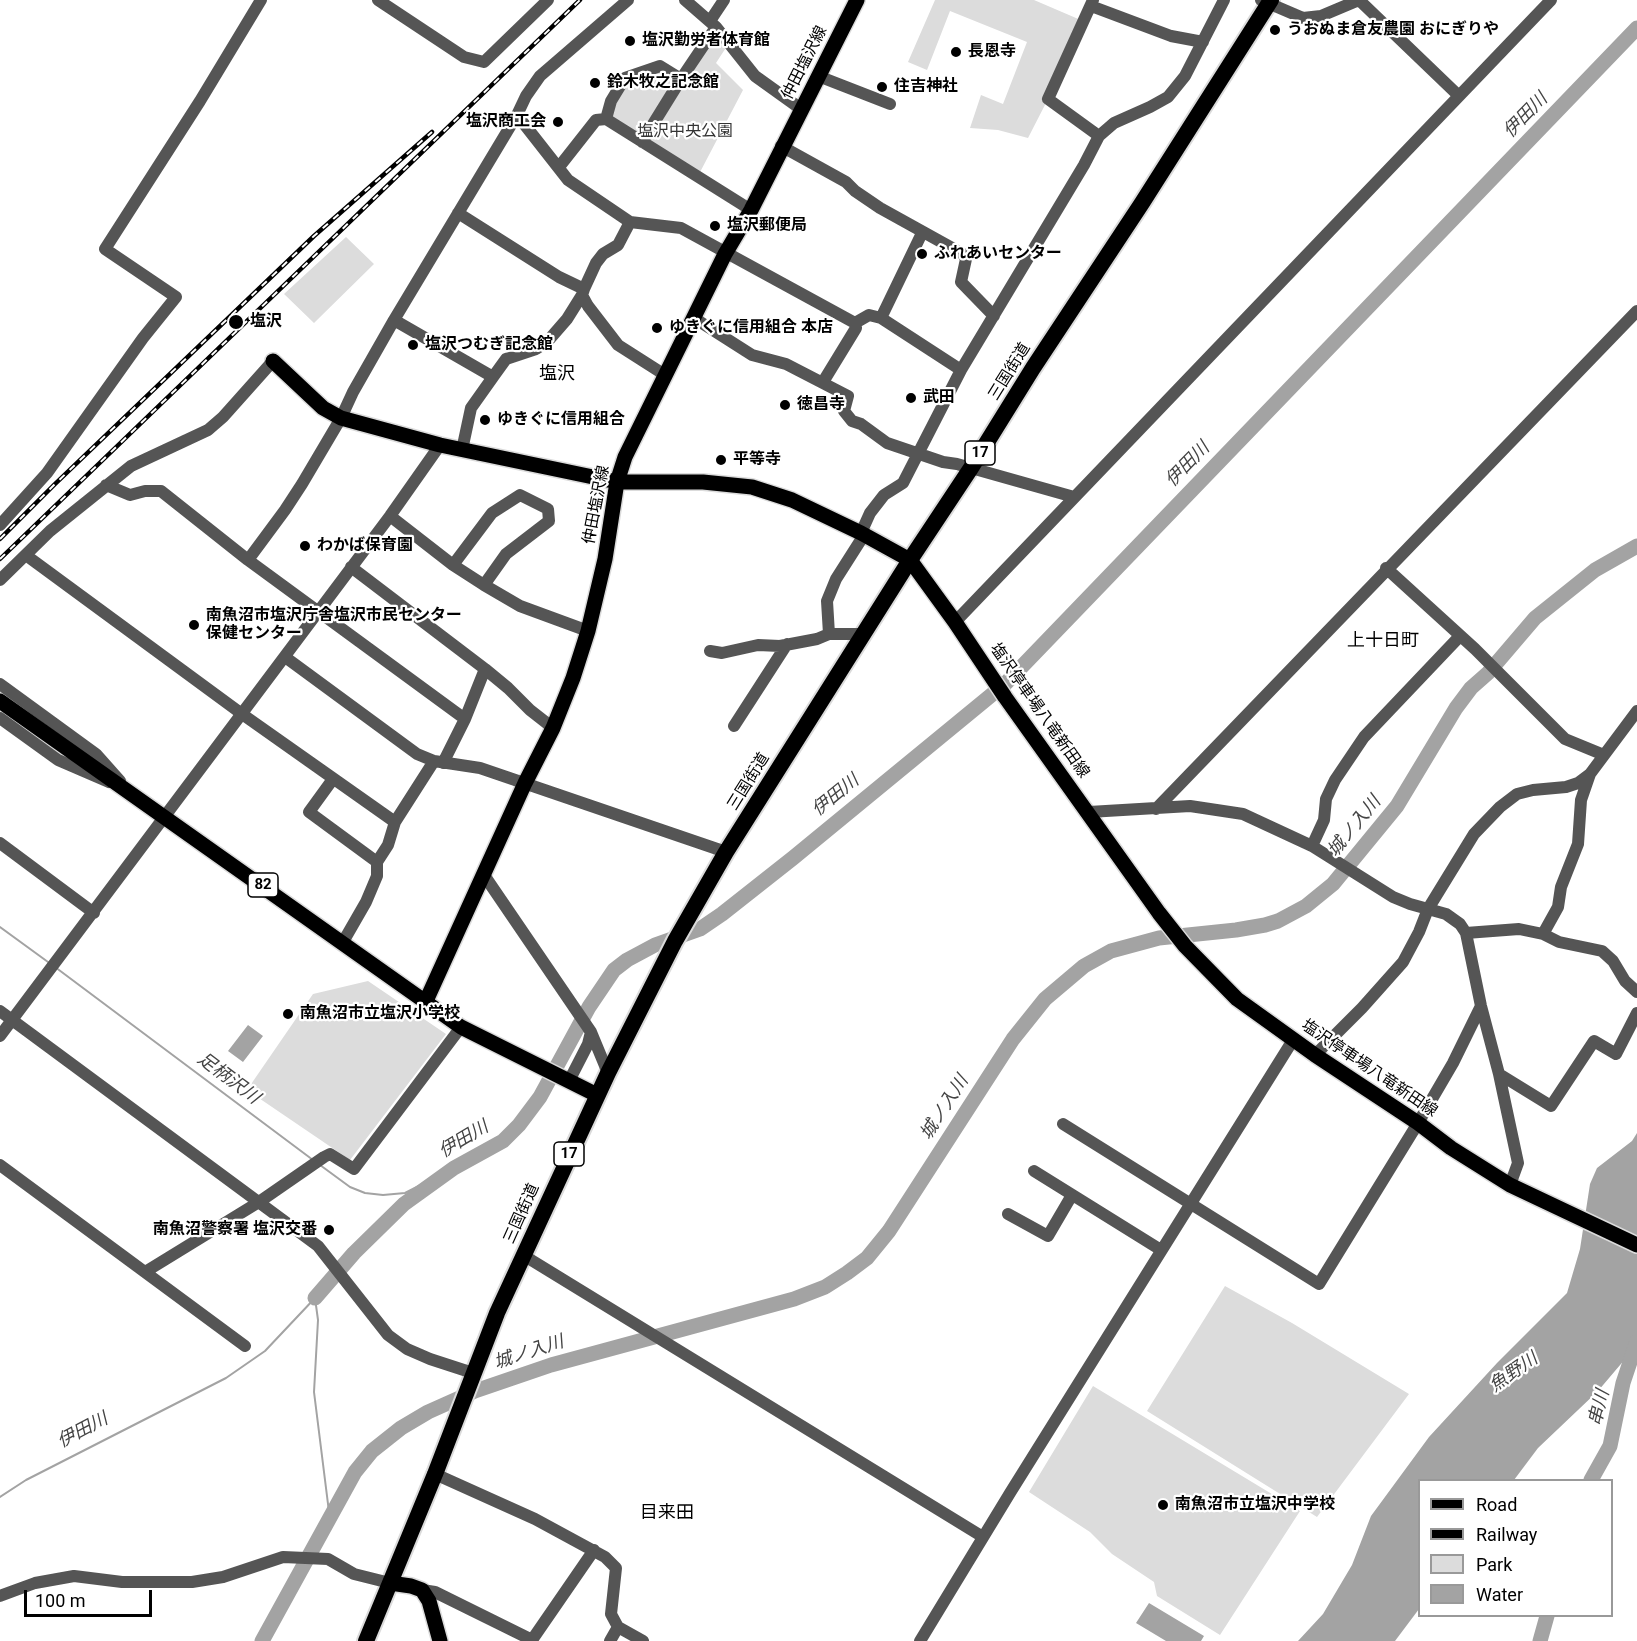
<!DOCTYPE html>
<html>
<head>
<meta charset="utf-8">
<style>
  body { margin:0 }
  #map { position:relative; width:1637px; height:1641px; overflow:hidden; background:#fff; font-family:Roboto,sans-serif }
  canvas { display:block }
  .legend { position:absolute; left:1418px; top:1479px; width:195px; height:138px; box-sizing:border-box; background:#fff; border:2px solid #999; margin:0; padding:8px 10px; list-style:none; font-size:18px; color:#000 }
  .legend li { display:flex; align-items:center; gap:12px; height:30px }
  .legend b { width:30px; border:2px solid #999 }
  .scale { position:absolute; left:24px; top:1590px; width:128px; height:27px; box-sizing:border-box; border:3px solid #000; border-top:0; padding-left:8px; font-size:18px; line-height:21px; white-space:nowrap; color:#000; -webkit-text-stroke:4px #fff; paint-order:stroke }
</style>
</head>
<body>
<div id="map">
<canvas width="1637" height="1641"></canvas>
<ul class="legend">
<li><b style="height:8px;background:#000"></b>Road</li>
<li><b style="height:8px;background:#000"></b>Railway</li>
<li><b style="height:16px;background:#dcdcdc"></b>Park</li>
<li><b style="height:16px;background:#a3a3a3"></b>Water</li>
</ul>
<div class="scale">100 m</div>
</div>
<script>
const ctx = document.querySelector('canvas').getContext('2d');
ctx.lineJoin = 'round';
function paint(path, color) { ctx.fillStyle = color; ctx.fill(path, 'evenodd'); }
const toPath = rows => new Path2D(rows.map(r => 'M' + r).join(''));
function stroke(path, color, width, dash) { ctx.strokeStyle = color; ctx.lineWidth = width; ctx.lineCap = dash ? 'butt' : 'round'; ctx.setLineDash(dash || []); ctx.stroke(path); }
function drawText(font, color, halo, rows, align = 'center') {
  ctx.font = font + ' Roboto,"Noto Sans JP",sans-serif'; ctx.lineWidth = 4.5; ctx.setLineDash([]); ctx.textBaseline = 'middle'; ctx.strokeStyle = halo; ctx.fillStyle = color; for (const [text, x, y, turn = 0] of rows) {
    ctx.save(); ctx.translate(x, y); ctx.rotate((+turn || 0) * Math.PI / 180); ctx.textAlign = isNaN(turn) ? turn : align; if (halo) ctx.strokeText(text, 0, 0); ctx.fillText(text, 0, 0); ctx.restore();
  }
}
paint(toPath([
  [935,0,1034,0,1083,21,1048,99,1028,138,998,130,970,128,981,95,1003,104,1027,42,950,11,927,70,908,62],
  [716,27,729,43,716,63,743,90,698,176,606,119,625,78,660,66,681,79],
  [346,237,374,264,314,323,284,294],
  [368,981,446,1034,350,1160,247,1090,313,994],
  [1225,1286,1292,1323,1409,1394,1317,1517,1147,1411],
  [1093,1386,1300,1511,1220,1635,1157,1596,1154,1582,1112,1554,1090,1532,1029,1492]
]), '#dcdcdc');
paint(toPath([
  [248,1025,263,1036,243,1062,228,1051],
  [1637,1133,1637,1345,1598,1391,1538,1448,1514,1480,1420,1480,1419,1609,1395,1641,1298,1641,1323,1614,1352,1565,1371,1516,1429,1437,1497,1363,1567,1293,1580,1249,1590,1184,1597,1168,1632,1141],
  [1149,1603,1204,1636,1201,1641,1166,1641,1136,1623]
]), '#a3a3a3');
stroke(toPath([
  [0,927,48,962],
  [55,967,313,1160],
  [320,1165,350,1187,365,1193,383,1195,405,1193,454,1168],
  [315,1298,318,1320,314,1392,330,1520],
  [0,1497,26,1480,226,1378,265,1351,315,1298]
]), '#a3a3a3', 2);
stroke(toPath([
  [315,1298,354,1253,404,1204,454,1168,503,1141,519,1125,540,1097,589,1007,614,970,627,960,655,945,700,929,722,914,793,858,1006,683,1637,28],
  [1591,1480,1610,1446,1623,1383,1637,1341],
  [262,1641,355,1472,372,1451,401,1428,428,1412,475,1391,551,1365,794,1299,825,1287,847,1273,867,1258,889,1231,1013,1039,1045,999,1084,966,1111,951,1159,938,1236,930,1265,925,1278,921,1306,906,1333,884,1397,806,1456,708,1471,688,1488,673,1535,618,1595,570,1637,546],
  [1540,1641,1547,1616]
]), '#a3a3a3', 15);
const major = toPath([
  [273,361,323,408,341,418,440,445,617,482,703,482,752,487,792,500,861,533,910,560,955,622,1005,697,1159,913,1185,946,1237,999,1315,1055,1418,1123,1451,1148,1510,1185,1637,1245],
  [0,701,461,1027,597,1095],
  [426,1001,525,783,553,728,573,678,588,631,605,559,617,482,625,457,725,254,751,210,857,0],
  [390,1583,411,1586,422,1590,429,1601,440,1641]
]);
const highway = toPath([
  [366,1641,435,1474,497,1313,608,1073,675,941,726,852,910,560,971,468,1033,368,1142,203,1271,0]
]);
stroke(major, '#dbdbdb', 18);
stroke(highway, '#dbdbdb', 20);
stroke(toPath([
  [378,0,464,57,484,62,548,0],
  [685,0,716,27,755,76,801,109],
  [1093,0,1048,99,1099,136],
  [1261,0,1303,18,1321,16,1359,0],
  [1359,0,1459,96],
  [1091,6,1171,36,1203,42],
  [710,21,724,0],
  [818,76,890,104],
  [517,115,568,180,630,222,681,228,855,323,869,315,881,318,961,370],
  [606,119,611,101,625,78,660,66,681,79,716,27],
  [642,142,681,79],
  [781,146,846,182,855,191,880,208,963,254,966,259,961,282,994,316],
  [559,167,596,120,606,119,751,210],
  [458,213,559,277,584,289,582,295,588,306,618,345,665,375],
  [584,289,596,263,603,254,618,245,630,222],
  [694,318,752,355,786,364,848,396,844,411,852,421,861,424,887,443,943,462,957,464,1074,497],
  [881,318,922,233],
  [394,320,493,377,506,359,536,349,547,342,567,319,582,295],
  [823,382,856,328,855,323],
  [462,450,471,408,493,377],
  [106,485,130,495,145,491,161,491,248,560,465,719],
  [390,516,453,565,484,585,520,606,588,631],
  [0,525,47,473,143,338,176,297,105,249,200,101,261,0],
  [861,533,870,513,884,495,903,483,961,370,1084,165,1099,136,1114,123,1150,107,1168,97,1185,76,1224,0],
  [27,556,242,714,395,822],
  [248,560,285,510,302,484,341,418,353,392,394,320,517,115,526,96,540,76,628,0],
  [453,565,492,513,520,495,548,509,549,521,506,554,484,585],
  [351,567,485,669,508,688,530,710,553,728],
  [1386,568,1475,649,1565,739,1604,755],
  [0,580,50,531,131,466,208,430,223,417,273,361],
  [955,622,1551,0],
  [829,634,827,601,836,579,864,535],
  [710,651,722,653,758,645,780,646,817,639,829,634,863,634],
  [285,657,417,754,434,761,480,768,726,852],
  [0,684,96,754,120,781],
  [0,718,58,760,109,782],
  [734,726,787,644],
  [443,763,465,719,485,669],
  [333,779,309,812,377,862],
  [1156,809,1637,311],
  [1089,812,1190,806,1243,814,1312,846,1393,897,1410,904,1446,914,1460,924,1466,933,1481,1006,1499,1074,1518,1163,1510,1185],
  [0,843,94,913],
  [1312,846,1324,820,1326,799,1335,780,1364,737,1460,636],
  [484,875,591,1032,608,1073],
  [1466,933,1519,929,1543,934,1559,942,1602,951,1613,961,1625,981,1637,992],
  [1543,934,1558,907,1561,887,1578,844,1581,800,1590,774],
  [343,942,366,902,377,876,377,862,388,845,395,822,434,761],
  [0,1011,318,1246,388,1335,407,1349,430,1359,473,1373],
  [0,1036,390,516,440,445],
  [1315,1055,1362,1008,1403,962,1419,932,1428,909,1474,834,1500,807,1517,794,1533,790,1566,787,1578,783,1590,774,1637,711],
  [1499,1074,1551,1106,1594,1041,1616,1054,1637,1013],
  [569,1081,588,1044,591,1032],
  [1063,1124,1319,1284,1418,1123,1453,1063,1481,1006],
  [0,1165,245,1346],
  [1034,1171,1161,1250],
  [1008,1214,1048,1236,1072,1195],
  [523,1255,983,1537],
  [145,1272,259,1202,324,1157,330,1154,354,1169,461,1027],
  [435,1474,535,1519,605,1557,616,1568,611,1614,618,1627,643,1641],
  [422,1590,435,1592,532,1640,594,1550],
  [0,1596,35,1583,74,1576,122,1582,192,1582,223,1577,283,1557,328,1559,354,1574,390,1583],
  [610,1641,618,1627],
  [920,1641,1010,1493,1293,1040]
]), '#555', 12);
stroke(major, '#000', 15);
stroke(highway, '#000', 16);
const rail = toPath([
  [0,539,55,484,314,236,432,132],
  [0,559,580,0]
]);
stroke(rail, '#000', 4.5);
stroke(rail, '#fff', 2, [7]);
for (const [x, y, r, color] of [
  [1275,30,6,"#000"],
  [630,41,6,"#000"],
  [956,52,6,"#000"],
  [595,83,6,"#000"],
  [882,87,6,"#000"],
  [558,122,6,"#000"],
  [715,226,6,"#000"],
  [922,254,6,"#000"],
  [236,322,8,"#000"],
  [657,328,6,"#000"],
  [413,345,6,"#000"],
  [911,398,6,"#000"],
  [785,405,6,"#000"],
  [485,420,6,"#000"],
  [721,460,6,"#000"],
  [305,546,6,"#000"],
  [194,625,6,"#000"],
  [288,1014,6,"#000"],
  [329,1230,6,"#000"],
  [1163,1505,6,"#000"]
]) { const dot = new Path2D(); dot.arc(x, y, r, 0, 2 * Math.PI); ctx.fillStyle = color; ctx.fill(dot); stroke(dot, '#fff', 2); }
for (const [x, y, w] of [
  [980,453,30],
  [263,885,30],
  [569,1154,30]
]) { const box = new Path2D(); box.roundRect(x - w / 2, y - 12, w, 24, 4.5); ctx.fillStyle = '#fff'; ctx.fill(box); stroke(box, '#000', 1.5); }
drawText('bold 15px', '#000', null, [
  ["17",980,453],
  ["82",263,885],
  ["17",569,1154]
]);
drawText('bold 16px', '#000', '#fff', [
  ["うおぬま倉友農園 おにぎりや",1287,30],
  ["塩沢勤労者体育館",642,41],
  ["長恩寺",968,52],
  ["鈴木牧之記念館",607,83],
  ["住吉神社",894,87],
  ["塩沢商工会",546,122,"right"],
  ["塩沢郵便局",727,226],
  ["ふれあいセンター",934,254],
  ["塩沢",250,322],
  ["ゆきぐに信用組合 本店",669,328],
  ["塩沢つむぎ記念館",425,345],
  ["武田",923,398],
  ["徳昌寺",797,405],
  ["ゆきぐに信用組合",497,420],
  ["平等寺",733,460],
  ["わかば保育園",317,546],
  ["南魚沼市塩沢庁舎塩沢市民センター",206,616],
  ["保健センター",206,634],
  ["南魚沼市立塩沢小学校",300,1014],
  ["南魚沼警察署 塩沢交番",317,1230,"right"],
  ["南魚沼市立塩沢中学校",1175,1505]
], 'left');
drawText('16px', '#000', '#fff', [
  ["仲田塩沢線",805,63,-63],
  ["三国街道",1010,372,-58],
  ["仲田塩沢線",597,505,-79],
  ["塩沢停車場八竜新田線",1039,711,55],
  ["三国街道",749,782,-58],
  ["塩沢停車場八竜新田線",1369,1069,34],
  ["三国街道",522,1214,-66]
]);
drawText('16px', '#333', '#fff', [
  ["塩沢中央公園",685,132]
]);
drawText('italic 18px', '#444', '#fff', [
  ["伊田川",1526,116,-46],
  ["伊田川",1188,465,-46],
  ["伊田川",836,796,-39],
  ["城ノ入川",1355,827,-51],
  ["足柄沢川",228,1079,37],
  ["城ノ入川",945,1108,-57],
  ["伊田川",464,1140,-31],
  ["城ノ入川",529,1353,-18],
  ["魚野川",1514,1373,-35],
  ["串川",1600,1408,-76],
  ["伊田川",83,1431,-28]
]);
drawText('18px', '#000', '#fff', [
  ["塩沢",557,374],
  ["上十日町",1383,641],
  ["目来田",667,1513]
]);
</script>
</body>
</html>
